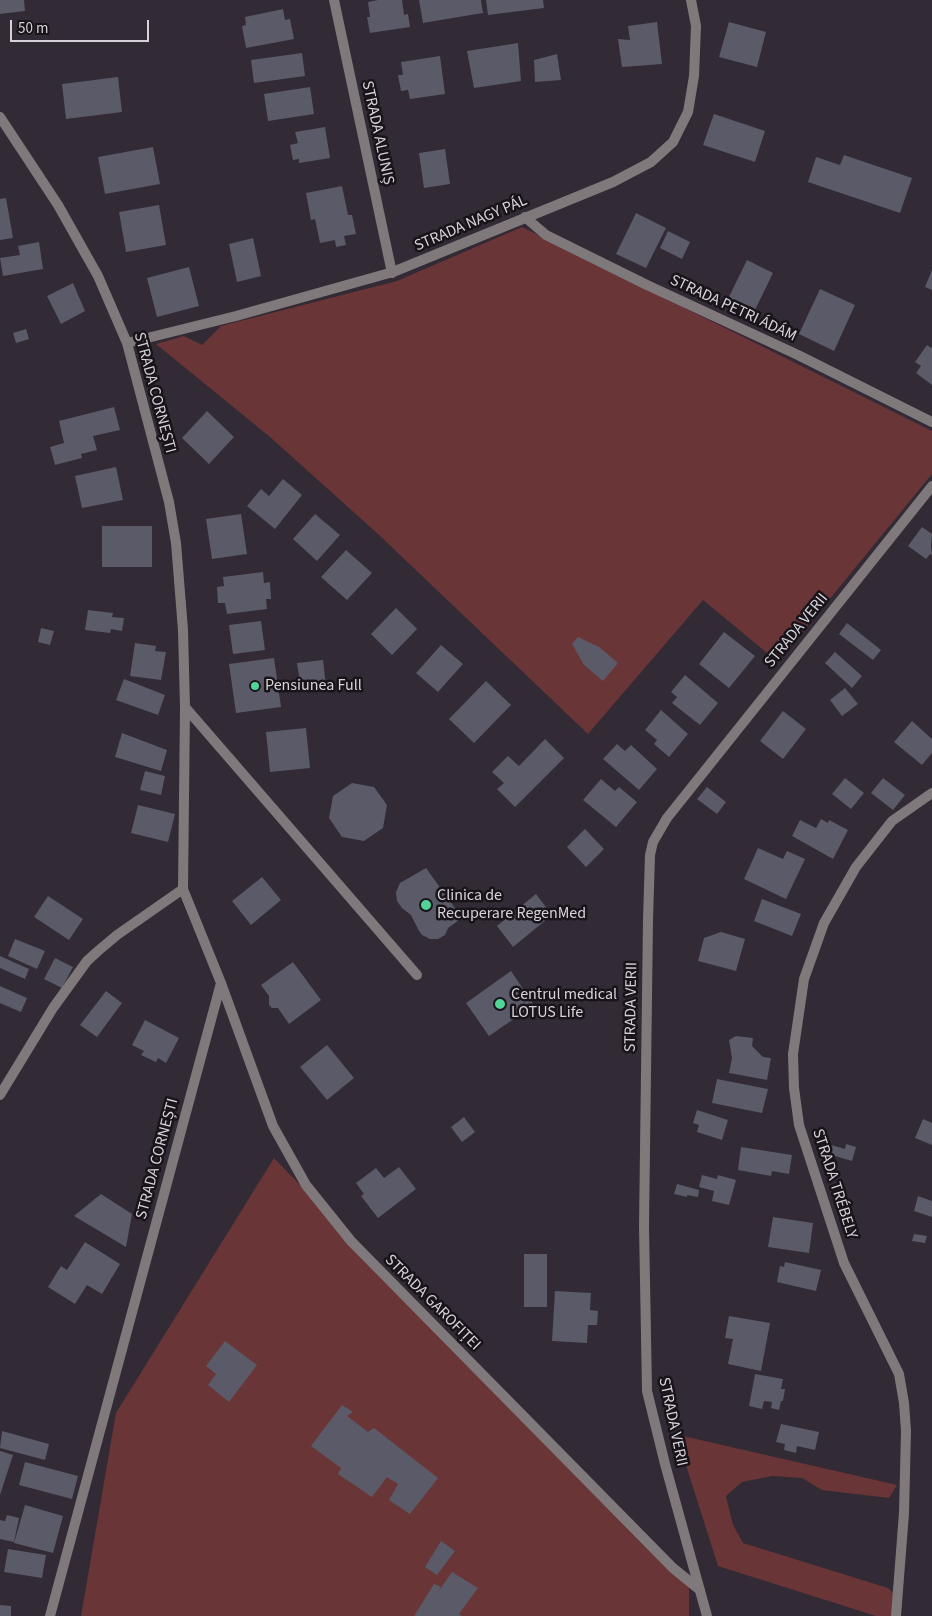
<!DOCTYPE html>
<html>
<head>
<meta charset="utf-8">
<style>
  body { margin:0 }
  #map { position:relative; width:932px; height:1616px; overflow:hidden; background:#322a35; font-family:"Source Sans 3",sans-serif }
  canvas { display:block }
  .scale { position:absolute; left:10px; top:20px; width:139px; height:22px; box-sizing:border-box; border:2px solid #d7d2da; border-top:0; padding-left:6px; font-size:15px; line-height:18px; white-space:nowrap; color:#d7d2da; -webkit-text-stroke:4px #181419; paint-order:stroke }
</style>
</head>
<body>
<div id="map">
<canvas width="932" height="1616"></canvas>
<div class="scale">50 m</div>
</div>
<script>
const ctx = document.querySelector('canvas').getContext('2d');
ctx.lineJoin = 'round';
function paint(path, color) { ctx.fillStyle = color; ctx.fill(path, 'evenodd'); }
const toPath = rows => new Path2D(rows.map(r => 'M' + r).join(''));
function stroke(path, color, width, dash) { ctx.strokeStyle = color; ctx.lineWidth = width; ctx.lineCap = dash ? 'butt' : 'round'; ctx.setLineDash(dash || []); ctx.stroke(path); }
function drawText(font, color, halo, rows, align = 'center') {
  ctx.font = font + ' "Source Sans 3",sans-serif'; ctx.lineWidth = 5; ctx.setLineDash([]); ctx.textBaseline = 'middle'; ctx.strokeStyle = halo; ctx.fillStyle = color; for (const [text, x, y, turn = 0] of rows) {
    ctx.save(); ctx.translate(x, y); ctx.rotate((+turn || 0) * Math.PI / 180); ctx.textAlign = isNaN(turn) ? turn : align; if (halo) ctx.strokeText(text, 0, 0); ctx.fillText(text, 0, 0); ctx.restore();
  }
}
paint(toPath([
  [522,227,932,431,932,474,778,662,703,600,588,734,378,534,270,437,156,344,184,336,202,345,221,326,397,281],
  [274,1158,689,1587,689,1616,81,1616,116,1413],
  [683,1436,897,1485,889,1498,822,1490,802,1478,772,1476,742,1482,726,1496,733,1525,743,1543,888,1588,895,1594,895,1616,876,1616,718,1566,678,1440]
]), '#6a3536');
paint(toPath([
  [0,0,24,0,25,11,0,14],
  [378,0,402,0,404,15,408,14,410,27,370,33,367,17,370,17,368,2],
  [419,0,481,0,483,13,423,23],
  [486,0,543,0,544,8,488,15],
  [283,9,285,20,290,19,294,39,246,48,242,26,246,25,245,17],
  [657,22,662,64,622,67,618,39,630,40,628,26],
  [729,22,766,32,757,67,719,57],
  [518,43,521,81,474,88,467,51],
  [302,53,305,76,254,83,251,60],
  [557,54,561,80,535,82,534,60],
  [440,56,445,94,410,99,408,90,401,91,398,75,403,75,401,62],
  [118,77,122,112,66,119,62,84],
  [310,87,314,114,268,121,264,94],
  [714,114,765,131,755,162,703,145],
  [325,127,330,158,299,163,299,159,293,160,290,145,298,143,295,132],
  [153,147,160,184,105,194,98,157],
  [445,149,450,184,424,188,419,153],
  [844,155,912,178,900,213,808,182,816,157,840,165],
  [342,186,348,215,352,215,356,234,344,236,346,245,336,247,335,240,320,243,315,219,311,220,306,193],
  [6,198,13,238,0,240,0,199],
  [159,205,166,245,126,252,119,212],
  [636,213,666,228,646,268,616,254],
  [668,231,690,242,682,259,660,248],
  [253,238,261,276,237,282,229,244],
  [39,242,43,269,3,276,0,258,20,255,18,246],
  [747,260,773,273,753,314,727,301],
  [189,267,199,306,157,317,147,278],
  [932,270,932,290,925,287],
  [73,283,85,311,61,324,47,296],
  [820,289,855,305,834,351,799,334],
  [26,329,29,339,16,343,13,333],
  [927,345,931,348,932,346,932,385,916,373,921,366,915,362],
  [114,407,120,430,93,436,97,450,81,454,82,458,55,465,50,447,64,443,59,421],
  [207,411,234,437,209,464,182,438],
  [116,467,123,500,82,508,75,476],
  [283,479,302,495,275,529,247,506,261,489,269,496],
  [241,514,247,554,212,559,206,519],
  [315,514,340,535,317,561,293,539],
  [102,526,152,526,152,567,102,567],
  [922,527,932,534,931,546,932,555,930,554,926,559,908,546],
  [346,550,372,573,347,600,321,577],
  [263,572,264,583,270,582,271,599,266,599,267,609,227,614,225,603,218,603,217,587,224,586,223,577],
  [396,608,417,629,392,655,371,634],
  [88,610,113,613,112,617,124,618,122,631,111,629,110,633,85,630],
  [261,621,265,650,233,654,229,625],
  [847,623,881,650,873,660,839,634],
  [41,628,54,631,50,645,38,642],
  [724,632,755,656,729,688,699,664],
  [578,637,599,647,618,663,603,681,584,665,572,644],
  [135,643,156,646,155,651,166,652,161,680,130,676],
  [441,645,463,664,438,692,416,673],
  [835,652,862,676,852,688,825,663],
  [274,658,281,707,236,713,229,664],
  [323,660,326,686,301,689,297,663],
  [685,675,718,703,700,725,672,703,677,697,671,692],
  [124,679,165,695,158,715,116,700],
  [486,681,511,705,474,743,449,719],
  [845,688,858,704,842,716,830,700],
  [661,710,688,734,669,757,654,744,657,740,645,730],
  [783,711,806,729,783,759,760,741],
  [912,721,932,739,932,753,922,765,894,742],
  [306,728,310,768,270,772,266,732],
  [122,733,167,750,161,771,115,757],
  [545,739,564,758,515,807,497,789,504,783,492,772,508,756,519,766],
  [617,744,625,751,631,745,657,769,639,790,603,759],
  [145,771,165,776,161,795,140,790],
  [845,778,864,793,851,809,832,794],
  [883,778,905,795,893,810,871,793],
  [601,779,615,791,619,787,637,802,616,827,583,800],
  [352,783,374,787,387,805,383,828,364,841,342,837,329,818,333,796],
  [707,787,726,802,717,814,697,799],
  [138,805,175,814,168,842,131,833],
  [821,819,828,823,829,820,848,830,833,859,792,836,800,820,816,828],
  [585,829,604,849,586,867,567,847],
  [758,848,783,859,787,851,805,859,786,899,744,879],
  [426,868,462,918,448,928,445,935,438,939,430,939,422,935,419,931,411,915,402,908,397,901,396,892,400,883],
  [262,877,281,900,251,925,232,901],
  [536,894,552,915,513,947,497,926],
  [48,896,83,919,69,940,34,917],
  [762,899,801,914,792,936,754,921],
  [721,932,745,939,736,971,698,961,704,938],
  [15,939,45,951,37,969,8,956],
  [0,956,29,969,25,979,0,968],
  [55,958,73,967,62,988,44,979],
  [293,962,321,1000,289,1024,278,1008,272,1008,269,1005,269,996,261,985],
  [511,971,534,1005,489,1036,466,1003],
  [0,986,27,998,21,1012,0,1003],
  [106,991,122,1003,97,1037,80,1025],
  [145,1020,179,1038,166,1063,158,1058,156,1062,141,1055,144,1051,132,1045],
  [736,1036,753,1038,752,1046,763,1057,771,1058,767,1080,729,1073,732,1058,729,1040],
  [327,1045,354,1078,327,1100,300,1067],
  [717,1079,768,1089,762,1113,712,1103],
  [697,1110,728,1120,722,1140,697,1132,699,1125,693,1123],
  [464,1117,475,1132,462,1142,451,1127],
  [923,1119,932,1123,932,1145,915,1138],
  [846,1144,856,1147,852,1161,828,1154,831,1145,845,1149],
  [741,1147,792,1155,789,1174,772,1171,771,1176,738,1170],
  [399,1167,416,1189,378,1218,361,1196,364,1194,356,1183,376,1168,384,1178],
  [702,1175,717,1179,718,1175,736,1180,729,1205,712,1201,714,1191,699,1187],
  [677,1184,699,1190,698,1197,687,1195,687,1197,674,1194],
  [101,1194,132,1214,126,1247,74,1216],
  [918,1196,932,1201,932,1217,914,1211],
  [773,1217,813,1223,809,1253,768,1247],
  [914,1234,927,1236,925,1243,912,1241],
  [85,1242,120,1264,102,1294,87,1285,75,1304,48,1287,61,1266,67,1270],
  [524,1254,547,1254,547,1307,524,1307],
  [785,1262,821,1270,816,1291,777,1282,780,1266,784,1267],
  [555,1291,591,1293,590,1310,598,1311,597,1325,588,1325,587,1343,552,1341],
  [729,1316,770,1323,761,1371,728,1364,733,1339,725,1338],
  [225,1341,257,1365,229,1402,208,1385,216,1374,206,1366],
  [755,1374,783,1379,781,1389,785,1389,783,1401,781,1401,779,1410,771,1408,772,1402,764,1401,762,1409,749,1406],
  [342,1405,353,1412,347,1416,368,1432,374,1428,438,1478,410,1514,389,1500,398,1484,387,1477,372,1497,338,1474,341,1468,311,1446],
  [781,1424,819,1432,815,1450,797,1446,796,1453,784,1450,785,1444,776,1442],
  [2,1431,49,1444,45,1460,0,1448],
  [0,1451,13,1455,0,1495],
  [25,1462,78,1476,72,1499,19,1485],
  [25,1505,63,1516,53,1553,14,1543],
  [7,1515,19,1518,14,1542,0,1539,0,1520,5,1521],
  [441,1541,455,1551,437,1575,425,1567],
  [8,1549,46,1555,42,1578,4,1572],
  [452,1572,478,1588,459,1614,462,1616,414,1616,434,1584,441,1587,436,1595],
  [0,1605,11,1606,11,1616,0,1616]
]), '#5a5a69');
stroke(toPath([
  [334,0,392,273],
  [0,117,58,205,98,276,127,343,169,502,176,543,183,630,185,707,183,889,221,983,273,1126,306,1185,351,1241,673,1568,700,1590],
  [525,217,546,235,647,285,798,355,932,422],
  [127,343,236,316,393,272,613,182,651,162,673,142,688,112,694,76,696,26,691,0],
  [185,707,417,975],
  [0,1095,53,1008,87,961,98,951,117,935,183,889],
  [50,1616,221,983],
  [707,1616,665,1464,647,1391,644,1226,648,920,650,855,653,842,667,818,932,486],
  [896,1616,904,1513,906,1431,904,1403,899,1374,844,1263,799,1125,794,1088,793,1054,804,979,824,923,856,867,892,821,932,793]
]), '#80797c', 10);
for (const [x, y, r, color] of [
  [255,686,5,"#52d397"],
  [426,905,6,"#52d397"],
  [500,1004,6,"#52d397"]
]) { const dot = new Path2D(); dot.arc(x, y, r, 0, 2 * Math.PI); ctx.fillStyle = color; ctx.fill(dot); stroke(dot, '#181419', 2); }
drawText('16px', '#d7d2da', '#181419', [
  ["STRADA ALUNIȘ",377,133,78],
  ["STRADA NAGY PÁL",471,224,-23],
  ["STRADA PETRI ÁDÁM",733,309,25],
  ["STRADA CORNEȘTI",154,393,75],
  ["STRADA VERII",797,631,-51],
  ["STRADA VERII",632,1007,-89],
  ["STRADA CORNEȘTI",158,1159,-75],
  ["STRADA TRÉBELY",834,1184,72],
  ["STRADA GAROFIȚEI",432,1303,45],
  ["STRADA VERII",672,1422,78]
]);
drawText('16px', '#d7d2da', '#181419', [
  ["Pensiunea Full",265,686],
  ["Clinica de",437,896],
  ["Recuperare RegenMed",437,914],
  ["Centrul medical",511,995],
  ["LOTUS Life",511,1013]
], 'left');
</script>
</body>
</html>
